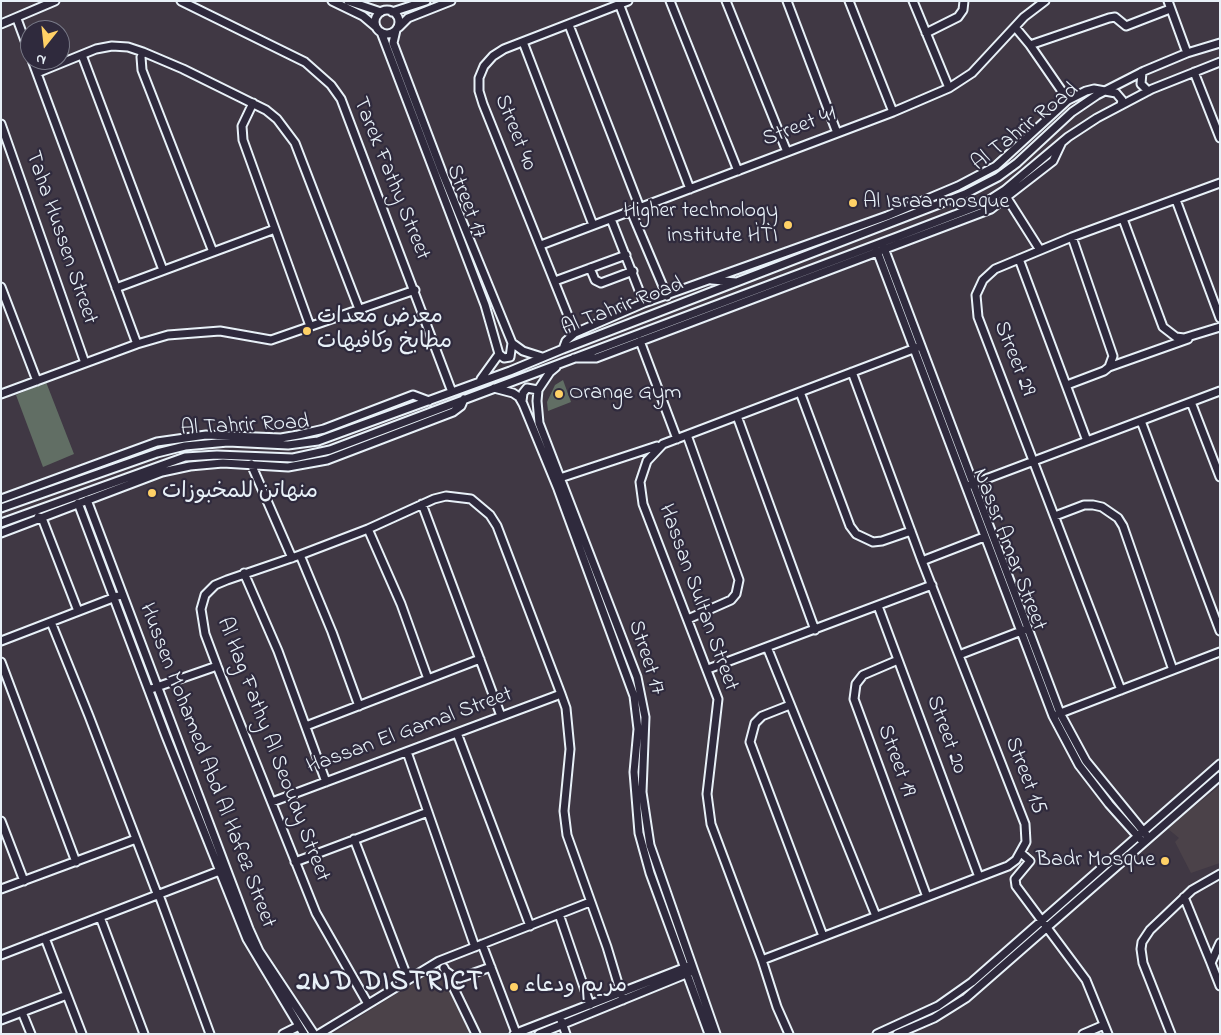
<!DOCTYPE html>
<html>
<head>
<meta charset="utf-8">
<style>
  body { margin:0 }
  #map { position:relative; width:1221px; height:1035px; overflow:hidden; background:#403844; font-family:"Indie Flower",sans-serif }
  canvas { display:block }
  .frame { position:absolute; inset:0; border:2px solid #e8f1f8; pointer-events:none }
  .north { position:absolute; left:20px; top:20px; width:50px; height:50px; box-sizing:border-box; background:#2f2a3d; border:1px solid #797a88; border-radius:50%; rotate:196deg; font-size:14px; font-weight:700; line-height:20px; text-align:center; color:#e8f1f8 }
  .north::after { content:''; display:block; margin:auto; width:18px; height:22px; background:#ffd166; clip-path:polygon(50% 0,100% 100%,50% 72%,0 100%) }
</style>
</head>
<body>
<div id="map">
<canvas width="1221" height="1035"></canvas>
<div class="frame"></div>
<div class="north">N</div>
</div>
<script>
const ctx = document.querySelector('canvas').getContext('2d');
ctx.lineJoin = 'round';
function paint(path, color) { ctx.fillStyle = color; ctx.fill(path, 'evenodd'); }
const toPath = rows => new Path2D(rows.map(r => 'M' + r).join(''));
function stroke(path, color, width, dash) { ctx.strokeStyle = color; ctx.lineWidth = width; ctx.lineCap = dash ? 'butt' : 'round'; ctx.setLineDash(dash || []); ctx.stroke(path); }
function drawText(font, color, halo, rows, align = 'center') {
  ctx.font = font + ' "Indie Flower","Playpen Sans Arabic",sans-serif'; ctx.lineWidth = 4.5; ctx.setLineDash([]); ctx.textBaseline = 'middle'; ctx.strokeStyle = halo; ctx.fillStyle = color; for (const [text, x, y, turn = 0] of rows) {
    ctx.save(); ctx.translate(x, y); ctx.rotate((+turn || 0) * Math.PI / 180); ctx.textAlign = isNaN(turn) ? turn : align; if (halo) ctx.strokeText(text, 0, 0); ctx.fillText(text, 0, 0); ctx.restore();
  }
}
paint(toPath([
  [1220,786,1220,863,1191,873,1175,842,1179,838,1167,828],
  [440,967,472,1034,333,1034,380,1004]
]), '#4b4249');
paint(toPath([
  [563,380,571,402,548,411,547,402,555,385],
  [46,382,74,454,43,467,16,395]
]), '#616e64');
const minor = toPath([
  [181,1,305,62,331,85,341,99,452,392],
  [332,1,363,16,376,27],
  [348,1,381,12],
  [670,1,738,171],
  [726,1,787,152],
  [787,1,837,133],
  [849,1,893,112],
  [913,1,949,88],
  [1168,1,1187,53],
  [620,6,690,189],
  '375 22a12 12 0 1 1 24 0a12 12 0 1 1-24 0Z',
  [392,12,426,1],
  [17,19,30,54],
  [1,24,55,1],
  [569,25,640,208],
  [399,27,408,18,451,1],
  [1015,27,1030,45,1068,100],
  [396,30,393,43,442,172,512,343,523,351,542,357],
  [381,32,485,305,499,354,481,379],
  [926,33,958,17,963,10,964,1],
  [523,42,593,225],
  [1030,45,1109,18,1115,17,1126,26,1170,9],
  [143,52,141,57,142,70,213,252],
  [82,55,163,270],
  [32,60,137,344],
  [1142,72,1141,84,1148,91],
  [1194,72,1220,138],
  [37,73,96,49,112,46,128,47,143,52,183,69,266,110,277,119,295,143,359,309],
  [253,103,242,126,243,140,310,326],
  [1,124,85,363],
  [1007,198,1040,250],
  [1176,200,1220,318],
  [631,211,667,296],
  [611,219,644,303],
  [1123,219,1163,327,1176,337,1184,338,1220,327],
  [541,245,893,112,949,88,972,73,1024,17,1045,1],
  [884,248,1060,713,1086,761,1148,837],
  [877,251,1053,716,1079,765,1109,804,1143,842],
  [1019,259,1087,441],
  [590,268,595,280,601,283,633,271],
  [712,280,736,282],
  [555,281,626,255],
  [1,287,37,381],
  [116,288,275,229],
  [575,333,483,104,479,91,479,78,484,66,493,56,504,49,628,1],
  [640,341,677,439],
  [563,349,566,341,575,333,644,303,887,216,958,186,996,166,1068,100,1086,91,1094,89,1116,93,1122,100,1121,105],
  [499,354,504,358,510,357,512,343],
  [574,358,596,358,991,209,1053,161,1061,144],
  [556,367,550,372,538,390,537,401,539,423,637,677,645,717,642,792,650,845,716,1034],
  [1109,367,1188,339],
  [1067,385,1104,371,1109,367,1113,356,1072,237],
  [494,388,513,393,519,397,523,404,558,489,634,696,638,729,634,772,639,833,650,873,709,1034],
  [800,392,850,526,856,534,873,542,882,541,911,531],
  [1,394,137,344,168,335,220,331,271,340,415,290],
  [522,401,523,393,527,388,538,390],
  [1191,402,1220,477],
  [737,416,815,630],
  [1141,421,1220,631],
  [687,435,739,580,736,594,731,600,688,619],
  [251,464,292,558],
  [560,478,657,446],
  [970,485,1220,391],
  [1,499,157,442,206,435,281,438,298,435,324,429,413,395,429,401],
  [87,500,249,929,259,951,314,1034],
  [78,503,166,736,247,939,304,1034],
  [422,504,501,716],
  [1,508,157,453,185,446,228,442,288,445,318,441,510,371,563,349,965,194,998,177,1017,163,1072,112,1097,95,1144,71,1187,53,1220,43],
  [1055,516,1084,505,1093,505,1102,507,1118,518,1123,526,1173,670],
  [38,517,42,518,78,611],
  [1,523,185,457,217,455,293,458,330,450,897,237,983,204,1005,190,1068,137,1097,118,1152,89,1220,62],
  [368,529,401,604,428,679],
  [1,533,162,472,190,466,223,463,288,467,327,460,453,412,461,406,464,399],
  [300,555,332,632,359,706],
  [922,561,984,537],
  [244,573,278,651,326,782],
  [878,606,979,877],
  [51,622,89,716,158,896],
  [1,641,118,596],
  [767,647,876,916],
  [959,655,1024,630],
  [898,660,863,675,856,684,854,699,927,897],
  [1,662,76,862],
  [708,669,932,585],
  [151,689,217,666],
  [1121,690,978,317,976,295,983,280,995,269,1072,237,1220,183],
  [790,705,762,716,755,723,750,742,823,936],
  [1058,714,1220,652],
  [306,726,480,659],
  [457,733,530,926],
  [407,752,475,947],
  [272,802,561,694],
  [1,821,24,881],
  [354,839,408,979],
  [1021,853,1030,861,1015,879,1016,886,1086,980,1108,1034],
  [295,862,428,812],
  [1,889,136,839],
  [159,895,210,1034],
  [1184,897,1211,963],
  [559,914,590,1005],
  [100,917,144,1034],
  [45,938,82,1034],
  [1220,943,1211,963,1220,986],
  [482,944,516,1033],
  [1,955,222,870],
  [762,960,1008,866,1016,860,1026,842,1025,824,922,561,852,372],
  [444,968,476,1034],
  [447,972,454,977,460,978,491,967],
  [368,1004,316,913,217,666,205,634,201,609,205,595,215,585,227,580,300,555,368,529,434,499,446,496,471,499,490,515,497,526,561,694,566,708,570,749,564,811,567,835,607,947,623,1000],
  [22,1012,31,1034],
  [1,1020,67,995],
  [561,1020,566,1034],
  [283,1034,299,1026],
  [319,1034,439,961,590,902],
  [514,1034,689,966],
  [539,1034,691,972],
  [789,1034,777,1007,762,960,711,824,707,794,718,699,643,504,640,482,647,461,663,444,921,346],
  [877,1034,938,1006,972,982,1220,764],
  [897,1034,934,1018,966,998,1220,776],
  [1083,1034,1104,1025],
  [1171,1034,1143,963,1141,949,1142,942,1150,930,1192,890,1220,874]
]);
stroke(minor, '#e8f1f8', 11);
stroke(minor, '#2f2a3d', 7);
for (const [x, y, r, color] of [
  [853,203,5,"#ffd166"],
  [788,225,5,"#ffd166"],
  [307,331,5,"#ffd166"],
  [559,394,5,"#ffd166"],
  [152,493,5,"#ffd166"],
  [1165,861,5,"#ffd166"],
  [514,987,5,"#ffd166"]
]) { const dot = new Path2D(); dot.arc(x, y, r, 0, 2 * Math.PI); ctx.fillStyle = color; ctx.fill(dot); stroke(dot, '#2f2a3d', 2); }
drawText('22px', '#e8f1f8', '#2f2a3d', [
  ["Street 41",800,128,-21],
  ["Al Tahrir Road",1026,128,-38],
  ["Street 40",514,133,68],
  ["Tarek Fathy Street",390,179,68],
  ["Street 17",465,202,69],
  ["Taha Hussen Street",60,238,71],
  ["Al Tahrir Road",623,308,-21],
  ["Street 29",1013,359,68],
  ["Al Tahrir Road",245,427,-3],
  ["Nassr Amar Street",1008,550,69],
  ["Hassan Sultan Street",697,598,70],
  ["Street 17",645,658,72],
  ["Hassan El Gamal Street",410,732,-20],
  ["Street 20",945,735,70],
  ["Al Hag Fathy Al Seoudy Street",272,750,69],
  ["Street 19",895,761,70],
  ["Hussen Mohamed Abd Al Hafez Street",206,766,69],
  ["Street 15",1024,776,69]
]);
drawText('22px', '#e8f1f8', '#2f2a3d', [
  ["Al Israa mosque",863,203],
  ["Higher technology",778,212,"right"],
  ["institute HTI",778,237,"right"],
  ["معرض معدات",317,318],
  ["مطابخ وكافيهات",317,343],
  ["Orange Gym",569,394],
  ["منهاتن للمخبوزات",162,493],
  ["Badr Mosque",1155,861,"right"],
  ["مريم ودعاء",524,987]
], 'left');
ctx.letterSpacing = '1px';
drawText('bold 28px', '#e8f1f8', '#2f2a3d', [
  ["2ND DISTRICT",390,984]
]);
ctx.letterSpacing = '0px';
</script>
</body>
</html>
